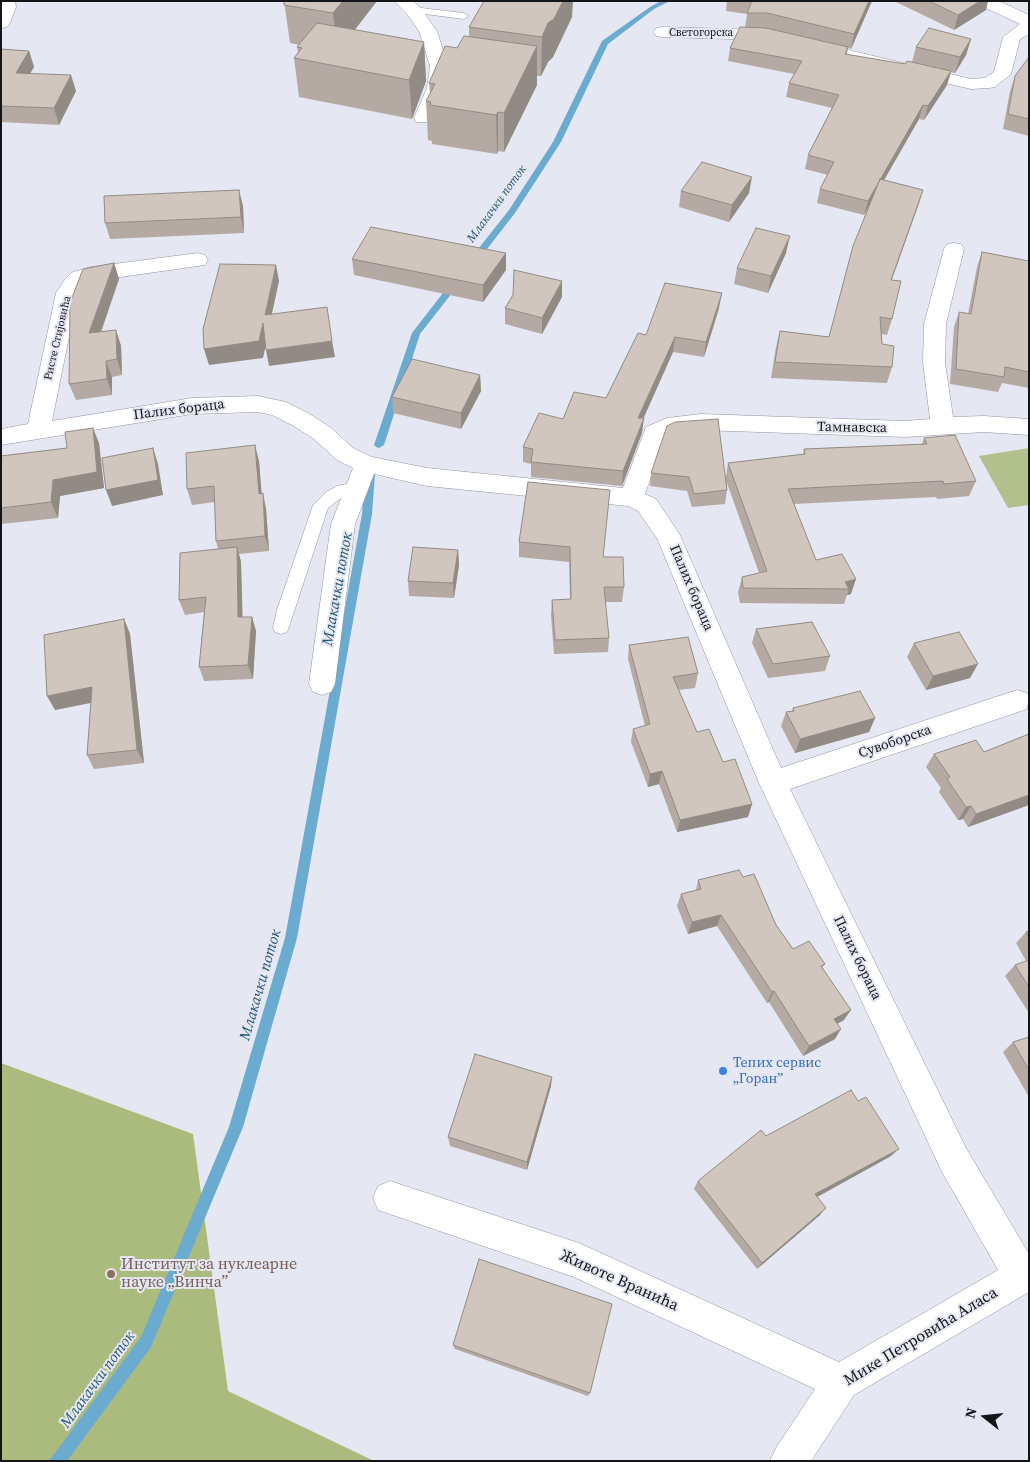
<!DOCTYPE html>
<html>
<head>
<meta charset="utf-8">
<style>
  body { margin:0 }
  #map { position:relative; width:1030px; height:1462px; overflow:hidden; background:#e5e7f3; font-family:"Source Serif 4",serif }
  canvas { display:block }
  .frame { position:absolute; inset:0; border:2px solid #141519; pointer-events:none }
  .north { position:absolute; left:960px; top:1392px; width:50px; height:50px; -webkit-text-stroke:4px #e5e7f3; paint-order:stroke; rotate:286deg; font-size:14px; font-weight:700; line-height:20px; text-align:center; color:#141519 }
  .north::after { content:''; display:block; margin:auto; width:18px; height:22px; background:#141519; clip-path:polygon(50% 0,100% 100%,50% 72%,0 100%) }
</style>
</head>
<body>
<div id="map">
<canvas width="1030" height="1462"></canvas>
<div class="frame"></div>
<div class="north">N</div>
</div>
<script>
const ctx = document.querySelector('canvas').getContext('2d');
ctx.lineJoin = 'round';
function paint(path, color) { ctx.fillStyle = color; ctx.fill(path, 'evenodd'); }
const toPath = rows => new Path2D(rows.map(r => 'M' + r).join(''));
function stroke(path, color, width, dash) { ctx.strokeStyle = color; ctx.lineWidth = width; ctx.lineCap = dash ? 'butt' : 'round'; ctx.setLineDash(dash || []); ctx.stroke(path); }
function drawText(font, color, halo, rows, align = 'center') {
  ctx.font = font + ' "Source Serif 4",serif'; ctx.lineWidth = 4; ctx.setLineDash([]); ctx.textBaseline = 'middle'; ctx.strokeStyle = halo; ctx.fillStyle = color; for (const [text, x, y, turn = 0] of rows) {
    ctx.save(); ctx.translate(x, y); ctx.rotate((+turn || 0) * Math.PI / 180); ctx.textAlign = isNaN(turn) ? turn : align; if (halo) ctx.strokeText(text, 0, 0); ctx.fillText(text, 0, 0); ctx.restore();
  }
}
paint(toPath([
  [1029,448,1029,505,1008,508,979,456]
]), '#b2c08d');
paint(toPath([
  [1,1063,193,1134,228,1391,374,1461,1,1461]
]), '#aabb7d');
paint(toPath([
  [661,1,670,1,654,9,608,44,561,142,515,213,477,262,471,262,471,258,509,210,553,142,602,41,650,7,661,1],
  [456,279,459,280,459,284,420,334,384,445,379,448,376,447,374,445,412,333,453,280,456,279],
  [370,470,375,474,372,514,297,938,243,1127,151,1347,67,1461,49,1461,141,1337,229,1127,285,938,362,514,365,474,370,470]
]), '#6aabcf');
const service = toPath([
  [413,7,464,13,469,16,464,19,409,12,409,8,413,7],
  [356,482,361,484,364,488,361,492,345,495,328,508,289,627,287,632,281,634,275,632,273,627,277,610,313,505,326,492,337,486,356,482]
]);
const minor = toPath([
  [1,1,15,1,16,7,10,23,7,27,1,28,1,1],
  [394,1,413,1,419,6,437,31,448,66,445,88,430,122,416,122,414,118,427,88,430,66,419,31,407,14,394,1],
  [977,1,999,1,1029,15,1029,34,1020,39,1011,74,995,87,989,88,971,89,764,40,662,37,656,36,653,32,656,28,662,27,764,30,971,79,985,78,994,72,1003,37,1020,24,979,5,977,1],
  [954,243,961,244,964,249,946,324,945,363,953,417,984,416,1029,419,1029,435,984,432,905,437,701,430,672,434,664,438,645,494,656,499,680,535,781,768,1017,690,1027,693,1029,697,1027,709,790,789,966,1148,1029,1254,1029,1292,854,1395,811,1461,770,1461,776,1448,815,1389,574,1277,378,1210,373,1198,378,1186,390,1181,579,1243,839,1362,998,1270,942,1172,759,783,657,538,638,511,628,506,427,486,374,474,355,524,335,684,331,692,322,695,313,692,309,684,331,524,353,468,337,460,314,439,292,425,272,415,258,412,192,414,1,445,1,429,28,424,56,293,66,278,73,272,91,267,198,253,205,255,208,260,205,265,92,281,81,287,78,293,52,421,192,398,258,396,286,402,308,413,330,427,353,448,372,457,427,468,623,488,646,427,667,418,701,414,905,421,930,419,923,363,924,324,944,249,947,244,954,243]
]);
stroke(service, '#91939e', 1);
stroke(minor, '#91939e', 1);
paint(service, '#fff');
paint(minor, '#fff');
paint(toPath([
  [284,1,377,1,355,30,424,42,426,81,412,119,299,97,294,58,298,52,297,47,299,45,290,43],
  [727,1,872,1,851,49,848,48,847,55,905,64,912,62,916,47,971,39,966,55,955,73,951,72,947,85,924,120,919,119,884,180,923,190,918,206,891,280,892,319,887,335,881,334,882,344,892,367,887,383,771,378,776,347,780,331,829,337,871,203,864,215,817,203,820,189,828,175,805,169,808,155,832,108,786,97,789,83,794,74,728,61,730,48,745,28,747,14,726,11],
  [894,1,988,1,986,10,954,30],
  [572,17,553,57,548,62,541,76,537,76,537,85,504,152,498,151,497,154,432,144,432,141,428,140,426,101,430,94,429,83,457,48,469,36,469,27],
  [1,49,29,51,34,67,30,73,76,91,59,125,1,122],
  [1029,57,1029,136,1003,129,1010,91,1015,76],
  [681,191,749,193,729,222,679,207],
  [243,206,244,233,110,239,105,223],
  [982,252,1029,261,1029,388,1002,383,998,392,950,384,954,327,959,312,968,314,977,267],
  [506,253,506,270,483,302,354,275,352,259],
  [786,253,768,293,734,284,737,268],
  [114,263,119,279,101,332,116,330,121,346,122,375,112,377,112,395,76,400,69,384],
  [513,295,562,297,542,334,505,324,505,308],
  [719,308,704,357,673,352,643,418,642,433,622,486,531,477,531,464,523,462,523,447,563,419,606,398,646,335],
  [480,375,481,391,461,429,393,413,392,397],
  [924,438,976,481,969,496,937,499,936,497,794,504,816,560,842,554,851,594,847,595,844,604,740,603,738,592,742,577,759,573,727,483,727,490,725,504,692,507,687,491,650,486,651,473,726,476,728,463,803,455,804,449,922,444],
  [99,443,104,488,60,496,58,518,1,524,1,456,67,448],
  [259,461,261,494,266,509,269,551,239,554,241,562,242,617,252,617,256,631,253,679,204,681,199,667,204,612,185,615,179,600,218,549,216,541,215,502,192,505,187,489],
  [528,482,603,557,624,587,622,602,605,602,609,638,608,652,554,654,551,615,552,600,570,600,569,562,519,557,519,542],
  [458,550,459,565,454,598,409,596,408,581],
  [124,619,130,634,144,763,94,769,87,755,91,703,55,710],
  [756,629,830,656,825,671,768,678,752,643],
  [914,643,970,678,926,690,907,657],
  [629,645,698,673,695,688,678,690,697,732,723,762,752,804,748,817,677,832,659,784,648,787,631,742,633,729,645,726,628,659],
  [793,708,875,718,869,732,795,753,781,726,786,712,792,711],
  [1029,734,1029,805,968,827,963,819,958,820,939,792,941,788,926,767,934,754,984,752],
  [743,877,793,949,825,964,822,968,844,1020,837,1024,835,1039,803,1056,769,1002,767,1003,717,926,688,934,677,906,681,894,696,890,698,880],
  [1029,931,1029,1013,1005,976,1015,965,1026,961,1016,943,1026,932],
  [1029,1037,1029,1097,1003,1052,1013,1042],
  [551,1086,527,1170,450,1146,448,1137],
  [766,1136,891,1156,817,1197,820,1215,757,1269,694,1189,698,1181],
  [453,1345,590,1393,588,1396,455,1349]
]), '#b4aaa3');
paint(toPath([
  [343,1,377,1,337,52,333,13],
  [563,1,573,1,572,17,553,57,548,62,541,76,542,37,548,23],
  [869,1,872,1,851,49,854,34],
  [980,1,988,1,986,10,954,30,958,15],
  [971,39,966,55,955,73,960,57],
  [424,42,426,81,412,119,409,80],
  [537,46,537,85,504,152,504,113],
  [29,51,34,67,21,89,16,73],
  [951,71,947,85,924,120,928,106],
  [71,75,76,91,59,125,54,108],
  [923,105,919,119,864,215,868,201],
  [498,112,498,151,497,154,496,115],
  [752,177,749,193,729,222,732,205],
  [239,190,243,206,244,233,241,217],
  [923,190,918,206,886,296,891,280],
  [790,236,786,253,768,293,771,276],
  [506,253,506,270,483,302,483,285],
  [114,263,119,279,95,349,89,333],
  [276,265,279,281,268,332,265,315],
  [562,281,562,297,542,334,542,318],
  [722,293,719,308,704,357,706,342],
  [263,323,267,340,263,358,209,365,204,349],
  [116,330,121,346,122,375,117,359],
  [675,337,673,352,637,433,638,418],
  [332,341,335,357,269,366,266,350],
  [106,361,112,377,112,395,107,379],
  [480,375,481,391,461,429,461,413],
  [644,418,642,433,622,486,623,471],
  [93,428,99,443,104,488,60,496,58,518,51,502,53,480],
  [255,445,259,461,263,509,259,494],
  [153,448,158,464,163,495,112,506,106,490],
  [263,493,266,509,269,551,265,536],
  [237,547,241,562,243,632,238,617],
  [458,550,459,565,454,598,453,583],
  [856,579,851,594,847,595,849,589,845,582],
  [252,617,256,631,253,679,248,665],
  [124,619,130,634,144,763,137,750],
  [978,664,970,678,926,690,933,676],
  [92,687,99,701,55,710,47,696],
  [875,718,869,732,795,753,800,739],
  [662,771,659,784,648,787,650,774],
  [1029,795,1029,805,968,827,976,814],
  [752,804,748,817,677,832,680,820],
  [971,806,963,819,958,820,966,807],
  [721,915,717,926,688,934,692,922],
  [774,991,769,1002,767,1003,772,992],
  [851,1010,844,1020,828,1029,834,1019],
  [841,1029,835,1039,803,1056,809,1046],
  [552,1077,551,1086,527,1170,527,1162],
  [899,1149,891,1156,808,1202,815,1194],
  [826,1208,820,1215,757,1269,762,1263]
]), '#928b85');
const building = toPath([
  [284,1,343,1,333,13,284,5,284,1],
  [484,1,563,1,554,19,548,23,542,37,469,27,484,1],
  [752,1,869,1,854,34,767,13,747,13,752,1],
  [929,1,980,1,958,15,929,1],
  [317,23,424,42,409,80,294,58,302,48,297,47,317,23],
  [740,27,766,28,848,47,845,54,905,64,907,61,951,71,928,106,923,105,868,201,820,189,834,162,808,155,839,95,789,83,802,61,730,48,740,27],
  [929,28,971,39,960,57,916,47,929,28],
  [464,36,537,46,504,113,498,112,496,115,430,105,431,102,426,101,435,84,429,83,445,46,457,48,464,36],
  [1,49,29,51,16,73,71,75,54,108,1,106,1,49],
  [1029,57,1029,119,1008,114,1015,76,1029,57],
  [702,162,752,177,732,205,681,191,702,162],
  [880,179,923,190,891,280,901,281,892,319,880,317,882,344,894,346,892,367,775,362,780,331,829,337,853,246,880,179],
  [239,190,241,217,105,223,104,196,239,190],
  [371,227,506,253,483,285,352,259,371,227],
  [756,228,790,236,771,276,737,268,756,228],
  [982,252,1029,261,1029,372,1005,367,1004,377,956,369,959,312,971,314,982,252],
  [114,263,89,333,116,330,117,359,106,361,107,379,69,384,70,303,83,269,114,263],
  [220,264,276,265,265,315,327,307,332,341,266,350,263,323,259,341,204,349,203,329,220,264],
  [514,270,562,281,542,318,505,308,513,295,514,270],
  [665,283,722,293,706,342,675,337,638,418,644,418,623,471,531,462,533,449,523,447,539,413,563,419,574,392,606,398,638,333,646,335,665,283],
  [412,359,480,375,461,413,392,397,412,359],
  [718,419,727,490,694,494,689,477,651,473,667,426,675,422,718,419],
  [93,428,97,472,53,480,51,502,1,508,1,456,67,448,65,432,93,428],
  [955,435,976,481,944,484,943,481,788,489,816,560,842,554,856,579,845,582,849,589,743,588,742,577,767,571,728,463,805,454,804,449,927,444,924,438,955,435],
  [255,445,259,494,263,493,265,536,216,541,214,486,187,489,186,453,255,445],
  [153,448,158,480,106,490,102,458,153,448],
  [528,482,610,490,603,557,623,557,624,587,604,587,609,638,555,640,552,600,571,599,570,547,519,542,528,482],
  [237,547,238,617,252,617,248,665,199,667,206,597,179,600,180,553,237,547],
  [413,547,458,550,453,583,408,581,413,547],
  [124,619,137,750,87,755,92,687,47,696,44,635,124,619],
  [812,622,830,656,773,664,756,629,812,622],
  [959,632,978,664,933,676,914,643,959,632],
  [688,637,698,673,673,677,697,732,709,729,723,762,735,759,752,804,680,820,662,771,650,774,633,729,650,724,629,645,688,637],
  [860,691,875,718,800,739,786,712,794,711,793,708,860,691],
  [1029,734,1029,795,976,814,971,806,966,807,947,779,950,777,934,754,976,740,984,752,1029,734],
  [739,870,743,877,754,874,776,925,793,949,809,941,825,964,821,966,851,1010,834,1019,841,1029,809,1046,774,991,772,992,721,915,692,922,681,894,701,889,698,880,739,870],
  [1029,931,1029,937,1026,932,1029,931],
  [1029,960,1029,987,1015,965,1029,960],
  [1029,1037,1029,1070,1013,1042,1029,1037],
  [475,1054,552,1077,527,1162,448,1137,475,1054],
  [851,1090,858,1101,866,1097,899,1149,815,1194,826,1208,762,1263,698,1181,761,1130,766,1136,851,1090],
  [479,1259,612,1304,590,1393,453,1345,479,1259]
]);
paint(building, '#d1c6be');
stroke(building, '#928b85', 1);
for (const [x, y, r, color] of [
  [723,1071,5,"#3f7fe0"],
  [111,1274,5,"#8d6e63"]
]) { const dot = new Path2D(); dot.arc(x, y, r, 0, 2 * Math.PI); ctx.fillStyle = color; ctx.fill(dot); stroke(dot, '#e5e7f3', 2); }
drawText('11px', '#141519', '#e5e7f3', [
  ["Светогорска",701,33],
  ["Ристе Стијовића",58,338,-77]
]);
drawText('italic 12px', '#23556f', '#e5e7f3', [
  ["Млакачки поток",497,204,-54]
]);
drawText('14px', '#141519', '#e5e7f3', [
  ["Палих бораца",179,410,-7],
  ["Тамнавска",852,428,1],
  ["Палих бораца",691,588,67],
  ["Сувоборска",895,742,-19],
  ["Палих бораца",857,958,64]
]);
drawText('14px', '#366cbe', '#e5e7f3', [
  ["Тепих сервис",733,1063],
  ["„Горан”",733,1079]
], 'left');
drawText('italic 15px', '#23556f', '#e5e7f3', [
  ["Млакачки поток",338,589,-80],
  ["Млакачки поток",261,985,-74],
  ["Млакачки поток",98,1380,-54]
]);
drawText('16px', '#785e54', '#e5e7f3', [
  ["Институт за нуклеарне",121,1265],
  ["науке „Винча”",121,1283]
], 'left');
drawText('16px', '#141519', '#e5e7f3', [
  ["Животе Вранића",619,1281,24],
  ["Мике Петровића Аласа",921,1337,-31]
]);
</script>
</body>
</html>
